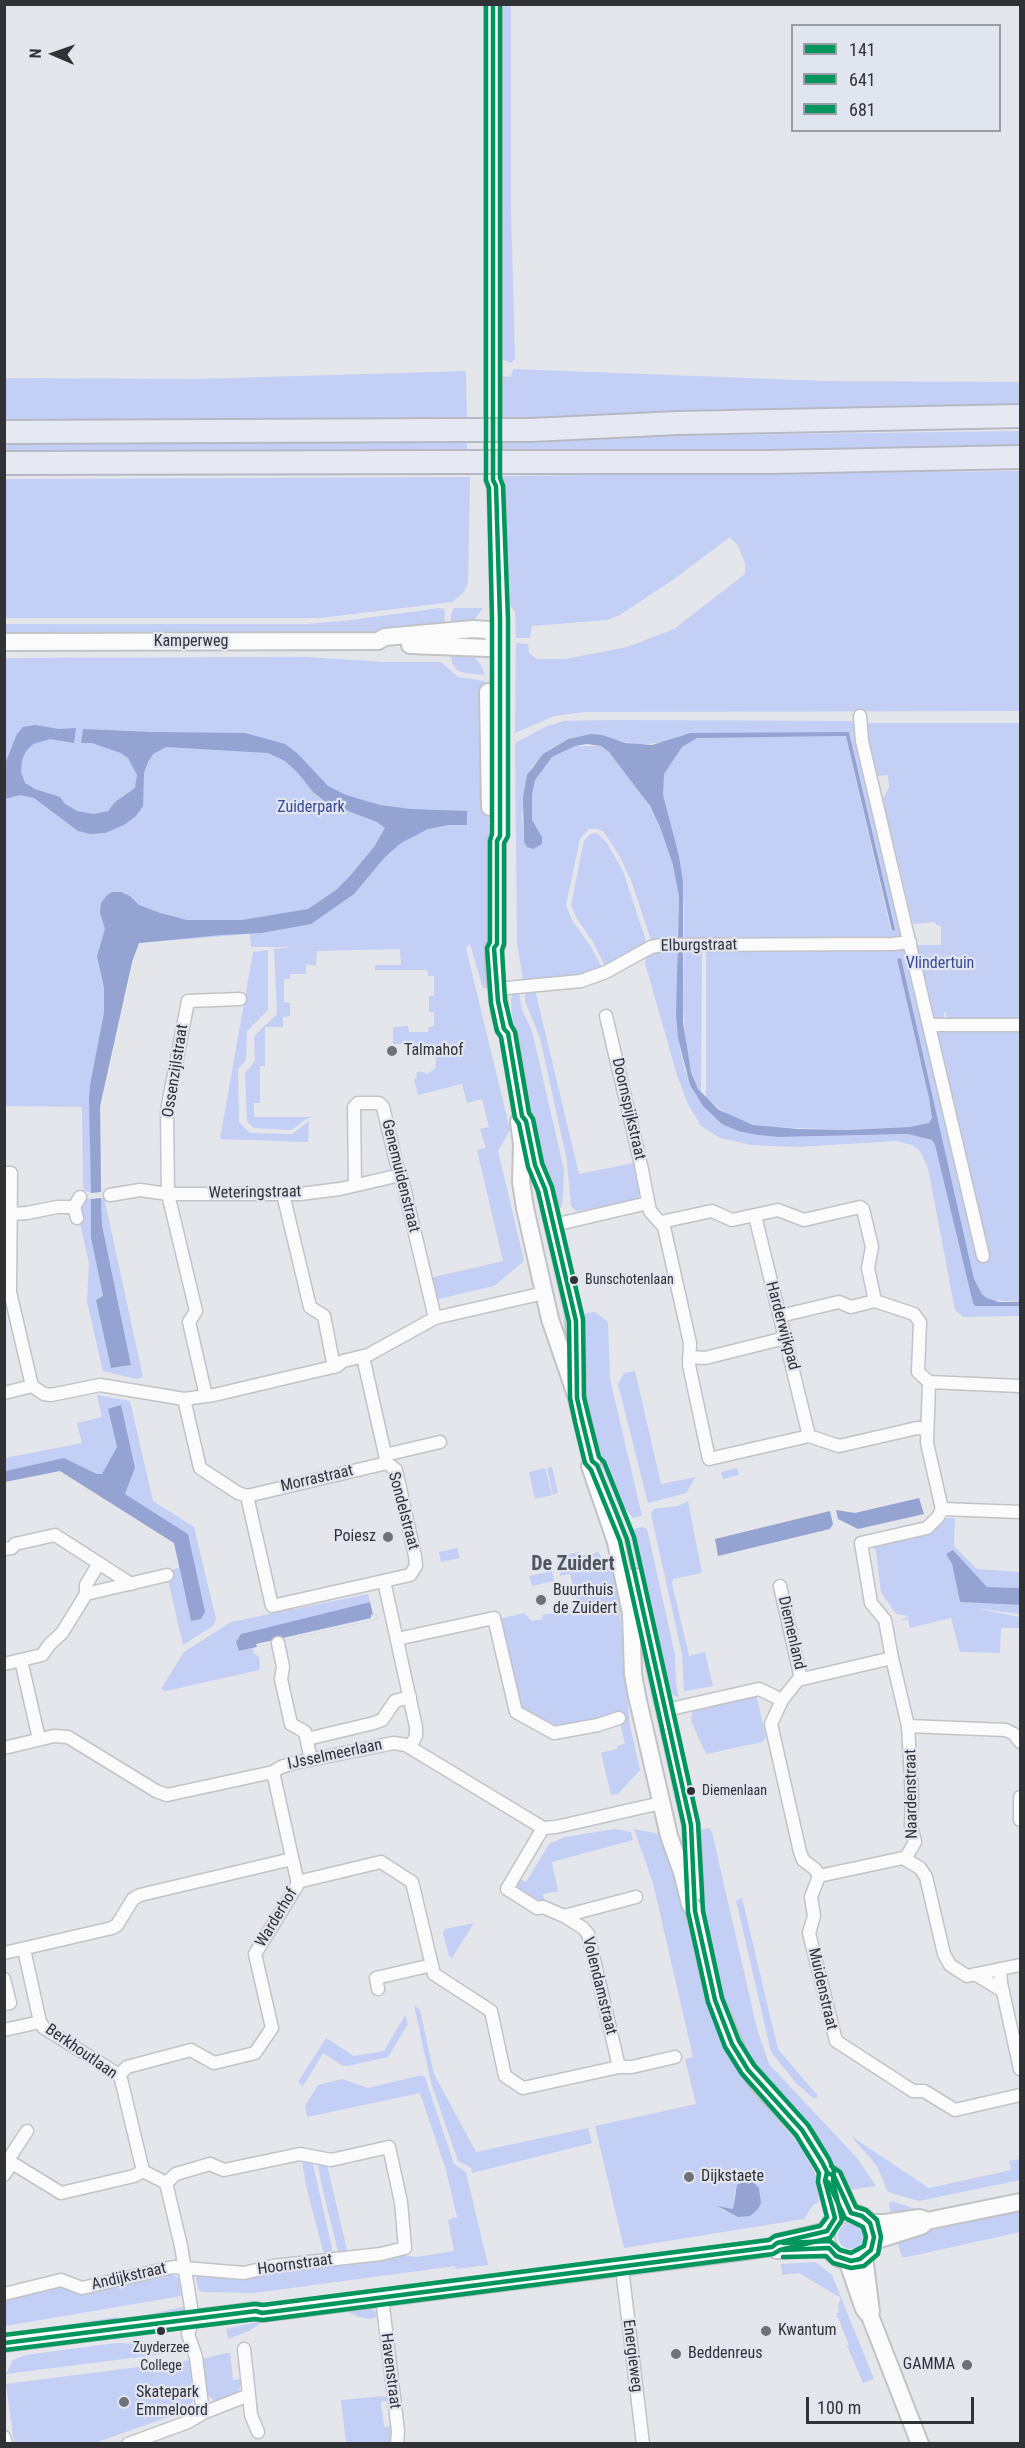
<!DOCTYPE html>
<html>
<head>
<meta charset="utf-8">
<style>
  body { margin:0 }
  #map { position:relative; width:1025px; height:2448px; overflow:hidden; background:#e4e6ec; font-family:"Roboto Condensed",sans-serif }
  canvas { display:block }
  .frame { position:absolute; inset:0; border:6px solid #313236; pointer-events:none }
  .legend { position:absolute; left:791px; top:24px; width:210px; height:108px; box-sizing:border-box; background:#e1e5ef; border:2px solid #9b9da5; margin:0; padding:8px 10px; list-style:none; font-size:18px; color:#313236 }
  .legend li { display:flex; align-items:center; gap:12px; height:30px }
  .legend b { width:30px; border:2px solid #9b9da5 }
  .north { position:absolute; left:24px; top:24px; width:60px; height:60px; -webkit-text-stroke:4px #e1e5ef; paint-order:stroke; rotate:272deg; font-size:16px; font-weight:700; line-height:24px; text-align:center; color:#313236 }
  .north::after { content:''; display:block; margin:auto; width:21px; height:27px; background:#313236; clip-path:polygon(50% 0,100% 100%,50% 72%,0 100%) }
  .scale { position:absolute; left:806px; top:2397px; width:168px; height:27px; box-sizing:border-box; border:3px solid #313236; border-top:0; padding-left:8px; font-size:18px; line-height:21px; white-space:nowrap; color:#313236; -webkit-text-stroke:4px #e1e5ef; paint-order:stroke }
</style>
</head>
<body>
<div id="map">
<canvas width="1025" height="2448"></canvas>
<div class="frame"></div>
<ul class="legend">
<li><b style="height:8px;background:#00965e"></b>141</li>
<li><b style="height:8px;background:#00965e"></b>641</li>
<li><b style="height:8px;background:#00965e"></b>681</li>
</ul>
<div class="north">N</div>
<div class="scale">100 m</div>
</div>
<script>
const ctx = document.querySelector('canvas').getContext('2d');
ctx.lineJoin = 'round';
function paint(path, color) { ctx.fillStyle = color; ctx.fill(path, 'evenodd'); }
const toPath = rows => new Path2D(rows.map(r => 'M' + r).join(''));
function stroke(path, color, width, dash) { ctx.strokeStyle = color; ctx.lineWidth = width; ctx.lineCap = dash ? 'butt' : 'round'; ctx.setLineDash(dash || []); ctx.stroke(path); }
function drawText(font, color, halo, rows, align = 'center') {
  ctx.font = font + ' "Roboto Condensed",sans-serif'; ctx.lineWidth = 4.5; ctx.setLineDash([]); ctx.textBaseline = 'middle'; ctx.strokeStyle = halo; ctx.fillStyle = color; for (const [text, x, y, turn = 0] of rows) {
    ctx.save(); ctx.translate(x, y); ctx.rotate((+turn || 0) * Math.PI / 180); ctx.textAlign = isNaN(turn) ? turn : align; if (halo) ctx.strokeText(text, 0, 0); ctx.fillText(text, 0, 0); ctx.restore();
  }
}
paint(toPath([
  [500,5,511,5,511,210,515,359,511,363,500,359],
  [513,369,826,381,1020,382,1020,414,499,422,501,376,511,377],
  [466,371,467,422,5,427,4,378,197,379],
  [1020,431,1020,451,499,457,499,438],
  [467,438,467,457,5,461,4,442],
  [1020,471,1020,711,585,712,554,716,515,733,516,643,528,644,529,653,537,659,566,659,627,647,674,629,745,574,745,563,738,546,730,537,674,579,620,615,607,620,532,626,530,638,516,638,515,611,509,605,502,602,500,476],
  [470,477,468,583,463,593,452,602,320,618,5,618,5,479],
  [440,608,444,609,445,612,444,628,402,633,5,636,5,624,306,624,344,621],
  [454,608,483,608,474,620,450,626,451,614],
  [451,651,470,654,474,657,481,665,485,675,464,673,457,670,452,663],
  [306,657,384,662,441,662,458,677,485,681,485,769,490,839,493,987,484,988,482,985,470,944,466,948,510,1130,498,1151,524,1261,494,1286,434,1300,430,1278,503,1261,477,1150,486,1148,480,1129,489,1127,482,1099,467,1103,462,1084,418,1095,414,1079,417,1078,416,1073,420,1071,427,1074,435,1069,436,1060,432,1053,423,1051,419,1054,415,1053,415,1048,411,1048,411,1044,393,1044,393,1027,408,1026,409,1032,428,1032,429,1027,434,1026,434,1012,429,1012,429,996,434,996,434,976,428,976,427,970,375,970,375,965,401,965,400,949,317,951,316,966,306,964,306,974,290,974,290,979,284,979,284,1002,290,1003,290,1016,283,1017,283,1027,265,1027,265,1066,260,1066,260,1103,254,1103,254,1117,312,1117,304,1120,292,1130,254,1128,247,1121,245,1073,255,1061,254,1036,277,1014,274,949,290,947,251,947,250,934,139,943,132,962,100,1106,101,1192,91,1193,85,1191,83,1187,82,1107,5,1106,5,658],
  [610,720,852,721,856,727,905,933,902,939,684,943,684,906,679,856,664,803,662,785,664,774,677,752,690,741,702,737,846,736,891,931,894,931,849,732,682,735,664,742,639,745,591,734,568,739,550,749,531,767,522,816,524,842,537,831,532,820,532,795,535,780,542,767,552,757,575,746,601,746,617,759,639,788,660,827,673,865,679,897,677,942,652,943,632,883,620,857,604,832,598,829,589,829,580,839,566,905,572,920,591,947,603,969,582,976,523,981,517,941,515,743,545,727,564,721],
  [857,723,1020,723,1020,1022,947,1022,946,1012,944,1013,944,1022,935,1022,931,1019,920,975,924,974,917,945,941,945,941,926,936,925,935,922,913,924,883,799,889,787,888,775,878,776,872,754,865,754],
  [597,833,607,843,623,871,647,944,606,968,593,942,576,917,571,905,584,841,590,834],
  [702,947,701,1093,695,1083,687,1057,683,1006,684,948],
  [904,947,908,950,933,1030,1020,1028,1020,1302,991,1300,982,1294,974,1279,900,958,897,959,929,1098,932,1118,929,1123,909,1127,849,1130,770,1127,753,1125,729,1116,704,1096,706,1096,706,948],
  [677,948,678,1038,685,1071,696,1096,758,1135,778,1137,908,1134,932,1140,935,1145,975,1306,1020,1306,1020,1316,963,1317,955,1310,928,1168,920,1151,912,1145,896,1141,797,1147,751,1145,720,1138,701,1126,688,1104,677,1075,645,963,647,954],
  [268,950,268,1010,247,1031,246,1060,238,1069,239,1122,250,1133,292,1134,309,1121,308,1142,220,1139,253,952],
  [535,990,579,1174,634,1163,641,1192,637,1200,626,1204,576,1211,571,1206,567,1161,540,1038,525,1001,525,992],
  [514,993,519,993,522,1010,532,1031,564,1170,563,1195,562,1207,559,1208,554,1203,535,1149,513,1031,511,998],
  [86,1198,91,1199,91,1238,103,1297,111,1368,131,1365,102,1225,101,1198,109,1200,105,1202,143,1377,136,1379,103,1371,87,1302,89,1263,79,1218,82,1201],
  [595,1312,608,1322,610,1379,642,1516,633,1518,627,1510,619,1505,599,1460,581,1384,581,1314],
  [635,1371,661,1484,696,1477,686,1493,648,1503,618,1384,624,1373],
  [97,1395,130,1401,153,1501,194,1527,216,1619,213,1626,183,1645,166,1571,179,1568,191,1621,188,1534,125,1494,135,1468,108,1409,117,1447,102,1474,97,1474,64,1458,5,1471,5,1458,82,1443,77,1423,102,1417],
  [552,1467,558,1493,553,1495,547,1468],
  [545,1468,552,1495,535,1499,529,1472],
  [737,1468,739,1475,723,1479,721,1472],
  [688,1501,702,1573,673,1579,672,1583,689,1656,705,1652,713,1686,684,1691,682,1654,651,1514,654,1509,678,1506],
  [945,1518,955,1518,954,1546,977,1569,1020,1572,1020,1588,987,1587,953,1550,946,1554,952,1564,960,1602,1020,1605,1020,1614,974,1608,1020,1617,1020,1628,1001,1628,1000,1653,960,1652,951,1618,910,1628,908,1619,899,1621,909,1616,896,1614,881,1592,876,1551,873,1548,877,1544,932,1531],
  [643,1527,647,1529,675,1655,676,1684,679,1698,669,1693,664,1685,629,1530],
  [457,1548,460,1558,441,1562,439,1552],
  [579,1552,580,1556,598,1552,615,1577,618,1588,630,1726,640,1770,618,1794,611,1795,601,1753,617,1749,617,1746,625,1744,618,1714,591,1719,589,1724,557,1728,526,1712,520,1706,499,1619,524,1613,532,1621,543,1619,542,1615,579,1610,570,1574,560,1576,559,1556],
  [552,1571,554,1581,532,1586,529,1576],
  [368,1594,370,1602,241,1634,239,1651,253,1648,254,1653,259,1657,260,1666,259,1670,166,1691,161,1689,184,1652,231,1622],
  [756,1694,766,1737,762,1742,706,1754,691,1721,692,1712,718,1702],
  [709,1828,712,1832,757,2029,769,2064,857,2158,876,2186,849,2190,815,2136,760,2077,725,2017,702,1902,697,1831],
  [615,1829,631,1832,633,1840,552,1862,558,1891,543,1894,545,1903,537,1904,521,1893,518,1887,518,1878,526,1882,549,1844,565,1837],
  [634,1829,664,1835,687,1913,709,2010,725,2047,750,2088,801,2147,823,2189,825,2195,818,2196,819,2202,813,2205,804,2219,624,2248,595,2126,696,2104,685,2059,693,2057,653,1883],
  [735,2190,750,2216,724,2211,718,2207,733,2209],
  [742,1898,778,2049,818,2096,814,2099,796,2083,771,2052,736,1900],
  [474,1923,452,1958,449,1956,443,1933,445,1929],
  [414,2005,420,2010,434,2074,476,2152,588,2128,592,2143,472,2173,471,2168,458,2161,431,2083],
  [405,2015,408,2024,388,2057,348,2066,343,2066,323,2053,303,2086,298,2082,326,2038,354,2056,384,2051],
  [422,2075,425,2077,454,2164,466,2172,488,2265,456,2269,455,2266,254,2293,201,2292,198,2289,195,2273,278,2269,401,2255,417,2257,454,2251,448,2220,457,2217,446,2170,420,2093,307,2117,305,2106,318,2085,342,2079,368,2088],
  [851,2136,929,2188,1011,2170,1009,2161,1019,2159,1020,2180,919,2201,888,2192,877,2166],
  [309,2160,313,2164,333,2253,330,2256,323,2251,307,2190,302,2162],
  [320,2164,327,2165,348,2254,342,2255,338,2252,323,2191,318,2166],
  [892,2201,922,2211,891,2217,889,2203],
  [1020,2211,1020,2232,907,2257,902,2257,896,2238],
  '838 2236a13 13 0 1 1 26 0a13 13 0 1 1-26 0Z',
  [815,2262,832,2275,874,2379,863,2383,847,2346,849,2345,836,2313,839,2313,838,2305,841,2298,799,2273,782,2275,781,2264],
  [168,2273,179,2278,181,2296,5,2326,5,2297,64,2285,93,2289,165,2277],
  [186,2306,182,2315,134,2318],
  [368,2306,377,2313,376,2317,372,2319,359,2317,342,2309],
  [117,2317,117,2320,98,2328,5,2340,4,2334],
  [266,2320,249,2331,228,2339,226,2329],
  [162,2342,176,2344,187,2351,6,2374,13,2360,26,2355,116,2343,148,2344,150,2350,163,2349],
  [225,2353,230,2353,233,2380,241,2379,241,2384,238,2392,215,2401,207,2394,202,2359],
  [192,2360,195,2397,189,2408,180,2413,94,2443,14,2443,6,2384],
  [385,2396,389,2400,381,2402,384,2427,393,2426,392,2443,346,2443,341,2400]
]), '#c3cff4');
paint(toPath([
  [35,725,59,729,76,728,74,743,50,739,33,744,26,751,22,760,21,772,25,783,35,789,60,797,65,804,77,811,94,814,108,811,115,802,135,788,137,775,128,758,121,753,92,743,81,743,83,729,151,732,245,733,285,744,297,753,328,786,346,795,380,805,410,809,467,811,467,825,448,825,428,829,401,843,385,857,354,894,311,924,261,933,221,935,139,943,132,962,100,1106,101,1192,91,1193,89,1100,90,1085,104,1013,104,987,97,956,105,929,100,913,101,903,107,895,112,892,121,892,130,896,139,905,160,913,187,920,242,920,308,909,336,890,350,876,374,847,385,828,377,822,327,803,313,792,298,773,285,761,268,753,166,747,153,754,148,762,144,773,143,806,136,816,124,825,105,833,90,834,78,831,34,798,20,795,5,799,4,766,17,734,23,727],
  [849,732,895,930,892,931,846,736,697,738,682,747,664,774,663,795,679,856,683,882,683,1022,691,1072,698,1089,719,1110,753,1125,798,1129,849,1130,909,1127,929,1123,932,1118,929,1098,897,959,901,958,974,1279,982,1294,987,1298,999,1302,1020,1302,1020,1306,975,1306,973,1303,935,1145,932,1140,908,1134,778,1137,758,1135,738,1131,722,1124,703,1106,690,1085,678,1038,676,1015,679,897,673,865,660,827,650,806,609,752,601,746,587,744,575,746,552,757,535,780,532,795,532,820,542,837,542,844,533,849,527,847,524,842,523,797,527,775,543,754,568,739,591,734,602,735,626,743,652,745,690,733],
  [101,1198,102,1225,131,1365,111,1368,96,1300,103,1296,91,1238,91,1199],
  [121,1405,135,1468,125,1494,188,1534,205,1612,201,1619,191,1621,174,1543,60,1471,5,1482,5,1471,64,1458,97,1474,102,1474,117,1447,108,1409],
  [919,1498,924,1514,858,1529,838,1519,836,1510,855,1513],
  [830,1511,833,1524,830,1529,718,1556,715,1539],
  [953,1550,987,1587,1020,1588,1020,1605,960,1602,952,1564,946,1554],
  [370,1602,373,1615,376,1614,378,1619,239,1651,236,1642,241,1634],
  [745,2180,753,2182,759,2188,761,2203,758,2209,750,2216,738,2217,717,2206,733,2209,737,2185]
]), '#94a3d1');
paint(toPath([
  [376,1614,378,1619,257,1647,256,1644,371,1618,371,1615]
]), '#e4e6ec');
const street = toPath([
  [860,716,862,741,983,1256],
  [496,989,581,981,606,972,651,947,662,945,893,944,910,942],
  [606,1016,641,1165,650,1211,664,1227,690,1343,689,1365,709,1459,809,1436,839,1446,917,1428,927,1429],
  [929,1025,1020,1025],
  [4,1173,11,1173,10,1292,32,1386],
  [355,1185,354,1107,358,1103,379,1103,383,1107,396,1162,403,1183,435,1318],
  [283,1194,310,1307,324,1316,334,1367],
  [110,1195,140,1190,168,1194,300,1194,340,1189,400,1175],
  [11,1214,27,1213,57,1207,74,1207],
  [755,1216,809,1436],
  [77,1218,74,1207,80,1197],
  [661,1222,712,1211,732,1220,778,1210,804,1220,860,1207,863,1209,872,1247,868,1268,875,1301],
  [554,1225,648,1203],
  [875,1301,914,1314,920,1322,918,1372,929,1382,927,1443,942,1509],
  [780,1316,839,1302,851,1307,875,1301],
  [689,1357,705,1358,785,1338],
  [929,1382,1020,1386],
  [4,1393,32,1386,44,1394,51,1395,100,1385,184,1399,214,1395,337,1366,343,1361,368,1355,435,1318,544,1293],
  [206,1396,189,1322,196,1311,168,1194,167,1111,188,1001,240,999],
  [184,1399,200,1468,238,1493,247,1496,272,1606,410,1575,416,1566,415,1556,396,1470,387,1463,363,1357],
  [385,1455,440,1442],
  [247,1496,387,1463],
  [942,1509,1020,1512],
  [4,1549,12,1548,15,1544,55,1535,131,1584],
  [384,1581,416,1727,416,1736,410,1747],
  [780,1586,801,1679],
  [86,1594,86,1585,99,1563],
  [397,1639,494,1618,516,1712,554,1733,598,1725,619,1718],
  [278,1643,283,1667,281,1679,291,1724,305,1732,311,1760],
  [892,1658,885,1620,871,1603,861,1543,927,1528,938,1517,942,1509],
  [21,1660,39,1739],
  [4,1664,42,1655,50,1644,62,1633,86,1594,167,1575],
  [666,1710,759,1689,782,1700],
  [307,1739,374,1723,382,1720,395,1701,410,1697],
  [1020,1742,1014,1734,1006,1730,908,1726,892,1658,798,1680,782,1700,771,1724,800,1852,803,1860,815,1869,819,1876,903,1858,920,1868,926,1877,944,1954,950,1965,967,1976,1020,1965],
  [4,1748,54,1736,68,1737,156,1791,167,1795,273,1772,281,1767,294,1763,394,1743,406,1745,543,1828,556,1827,661,1803],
  [1020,1797,1020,1820],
  [543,1828,507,1889,537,1908,543,1907,564,1916,583,1928,588,1934,619,2067,632,2067,675,2057],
  [905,1859,915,1842,911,1826,912,1797,908,1726],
  [819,1876,811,1897,814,1916,809,1933,836,2041,913,2091,924,2091,955,2110,1020,2095],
  [297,1882,381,1862,412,1882,434,1974,491,2011,505,2076,523,2088,619,2067],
  [564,1916,636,1897],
  [24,1949,40,2022,44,2028,119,2075,121,2079,143,2171,166,2183,181,2246,193,2319,188,2334,196,2357,203,2413,188,2422,128,2444],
  [4,1953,112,1928,117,1925,133,1899,140,1895,292,1859],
  [1000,1969,1001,1983,1020,2069],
  [975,1974,1003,1991],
  [4,1979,10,2003,4,2004],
  [378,1989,376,1978,432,1965],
  [4,2030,40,2022],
  [119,2075,127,2067,191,2050,214,2063,255,2053,272,2028,255,1954,298,1884,273,1772],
  [4,2158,61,2193,134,2176,143,2171],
  [8,2160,27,2131],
  [4,2175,12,2163],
  [622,2268,643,2444],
  [4,2294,61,2280,82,2288,173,2267,244,2273,273,2266,381,2254,405,2248,401,2202,389,2147,331,2160,300,2154,224,2170,210,2164,176,2174,166,2183],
  [382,2298,398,2431,397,2444],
  [249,2395,251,2415,258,2432],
  [203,2413,249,2395,244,2349],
  [4,2437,6,2444]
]);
const secondary = toPath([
  [493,4,493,472],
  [493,480,496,486,500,619,500,836,497,841,497,944,494,948,494,966,500,1013,504,1029,508,1033,522,1116,526,1121,535,1165,545,1189,574,1314,577,1379],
  [4,642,378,641,385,637,473,629,488,630,499,640],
  [410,645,488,648,499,640],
  [488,692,490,807],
  [522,1116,519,1122,522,1144,521,1182,525,1208,550,1319,577,1398,592,1461,590,1466,616,1542,631,1613,633,1674,637,1696,669,1836,682,1872,690,1904,695,1911,715,2000,740,2057,759,2085,808,2138,827,2172,834,2176,851,2213],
  [635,1577,691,1825,695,1892],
  [827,2172,825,2181,835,2218],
  '826 2237a24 24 0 1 1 48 0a24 24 0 1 1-48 0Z',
  [870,2223,885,2223,920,2218,925,2220],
  [874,2241,921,2226,927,2221,1020,2202],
  [774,2248,777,2250,829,2248],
  [864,2256,871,2312],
  [847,2260,864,2309,870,2316,920,2444],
  [4,2343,256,2311,262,2313,745,2251,772,2247,777,2243,827,2231]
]);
const highway = toPath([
  [531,430,678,423,1020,416],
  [4,432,455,430],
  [532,462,770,462,1020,457],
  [4,463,455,462]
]);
stroke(street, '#c1c3c7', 15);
stroke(secondary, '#c1c3c7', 20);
stroke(highway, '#b6b9c4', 26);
stroke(street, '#fbfbfc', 12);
stroke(secondary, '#fbfbfc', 16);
stroke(highway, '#e7e9f2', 22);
const highwayBridge = toPath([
  [455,430,531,430],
  [455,462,532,462]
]);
stroke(highwayBridge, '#b6b9c4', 26, []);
stroke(highwayBridge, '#e7e9f2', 22);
stroke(toPath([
  [783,2250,829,2248,836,2256,851,2261,860,2259,871,2250,874,2237,870,2223,862,2216,851,2213,834,2176,828,2173],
  [4,2343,256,2311,262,2313,772,2247,777,2243,827,2231,835,2218,825,2181,827,2172,822,2162,802,2130,748,2070,732,2044,715,2000,695,1911,691,1825,627,1539,597,1465,592,1461,582,1420,577,1398,576,1321,545,1189,535,1165,526,1121,522,1116,508,1033,504,1029,498,1001,494,948,497,944,497,841,500,836,500,619,496,486,493,480,493,4]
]), '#00965e', 4.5);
stroke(toPath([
  [783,2257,826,2256,833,2263,851,2268,864,2266,878,2254,881,2237,877,2220,866,2210,856,2207,840,2172,831,2166],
  [5,2350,255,2319,263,2320,773,2254,780,2250,830,2238,842,2220,833,2181,834,2171,829,2159,808,2125,754,2065,739,2041,722,1998,703,1911,698,1823,634,1537,604,1462,599,1457,589,1418,584,1397,583,1319,552,1187,542,1163,533,1119,529,1113,515,1032,511,1025,505,1000,502,950,504,944,504,843,508,836,508,619,503,486,500,478,500,4]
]), '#00965e', 4.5);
stroke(toPath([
  [783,2243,830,2241,840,2250,851,2253,864,2246,866,2237,863,2227,845,2218,828,2182,825,2180],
  [4,2335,255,2304,263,2305,769,2240,775,2236,820,2226,827,2217,818,2182,819,2173,815,2166,796,2135,742,2074,725,2047,708,2002,688,1912,684,1826,620,1541,591,1470,585,1463,575,1422,570,1398,569,1322,538,1191,528,1167,519,1124,515,1118,501,1037,497,1031,491,1003,487,948,490,942,490,841,492,834,492,619,489,488,486,480,486,4]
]), '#00965e', 4.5);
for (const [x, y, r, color] of [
  [392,1051,6,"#707176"],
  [574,1280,5,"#313236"],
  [388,1537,6,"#707176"],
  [541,1600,6,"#707176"],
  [691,1791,5,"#313236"],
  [689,2177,6,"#707176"],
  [161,2331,5,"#313236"],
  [766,2331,6,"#707176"],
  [676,2354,6,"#707176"],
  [967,2365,6,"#707176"],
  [124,2402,6,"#707176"]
]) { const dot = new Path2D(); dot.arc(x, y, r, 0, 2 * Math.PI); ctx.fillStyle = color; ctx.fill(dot); stroke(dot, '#e1e5ef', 2); }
drawText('14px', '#313236', '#e1e5ef', [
  ["Bunschotenlaan",585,1280],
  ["Diemenlaan",702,1791],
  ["Zuyderzee",161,2348,"center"],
  ["College",161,2366,"center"]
], 'left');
drawText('16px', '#313236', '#e1e5ef', [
  ["Kamperweg",191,642],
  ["Elburgstraat",699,946,-1],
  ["Ossenzijlstraat",176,1071,-81],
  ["Doornspijkstraat",628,1109,77],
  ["Genemuidenstraat",400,1176,76],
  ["Weteringstraat",255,1193,-1],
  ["Harderwijkpad",782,1326,75],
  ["Morrastraat",317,1479,-13],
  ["Sondelstraat",403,1511,75],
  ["Diemenland",791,1633,77],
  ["IJsselmeerlaan",335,1755,-12],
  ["Naardenstraat",912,1794,-91],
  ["Warderhof",277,1918,-59],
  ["Volendamstraat",599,1986,76],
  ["Muidenstraat",822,1989,77],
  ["Berkhoutlaan",81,2052,35],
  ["Hoornstraat",295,2265,-8],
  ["Andijkstraat",129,2277,-13],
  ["Energieweg",632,2356,83],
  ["Havenstraat",390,2371,83]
]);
drawText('16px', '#354996', '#e1e5ef', [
  ["Zuiderpark",311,808],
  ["Vlindertuin",940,964]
]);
drawText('16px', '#313236', '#e1e5ef', [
  ["Talmahof",404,1051],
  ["Poiesz",376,1537,"right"],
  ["Buurthuis",553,1591],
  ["de Zuidert",553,1609],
  ["Dijkstaete",701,2177],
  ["Kwantum",778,2331],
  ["Beddenreus",688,2354],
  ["GAMMA",955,2365,"right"],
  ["Skatepark",136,2393],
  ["Emmeloord",136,2411]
], 'left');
drawText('bold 20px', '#51545d', '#e1e5ef', [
  ["De Zuidert",573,1565]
]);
</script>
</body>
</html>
